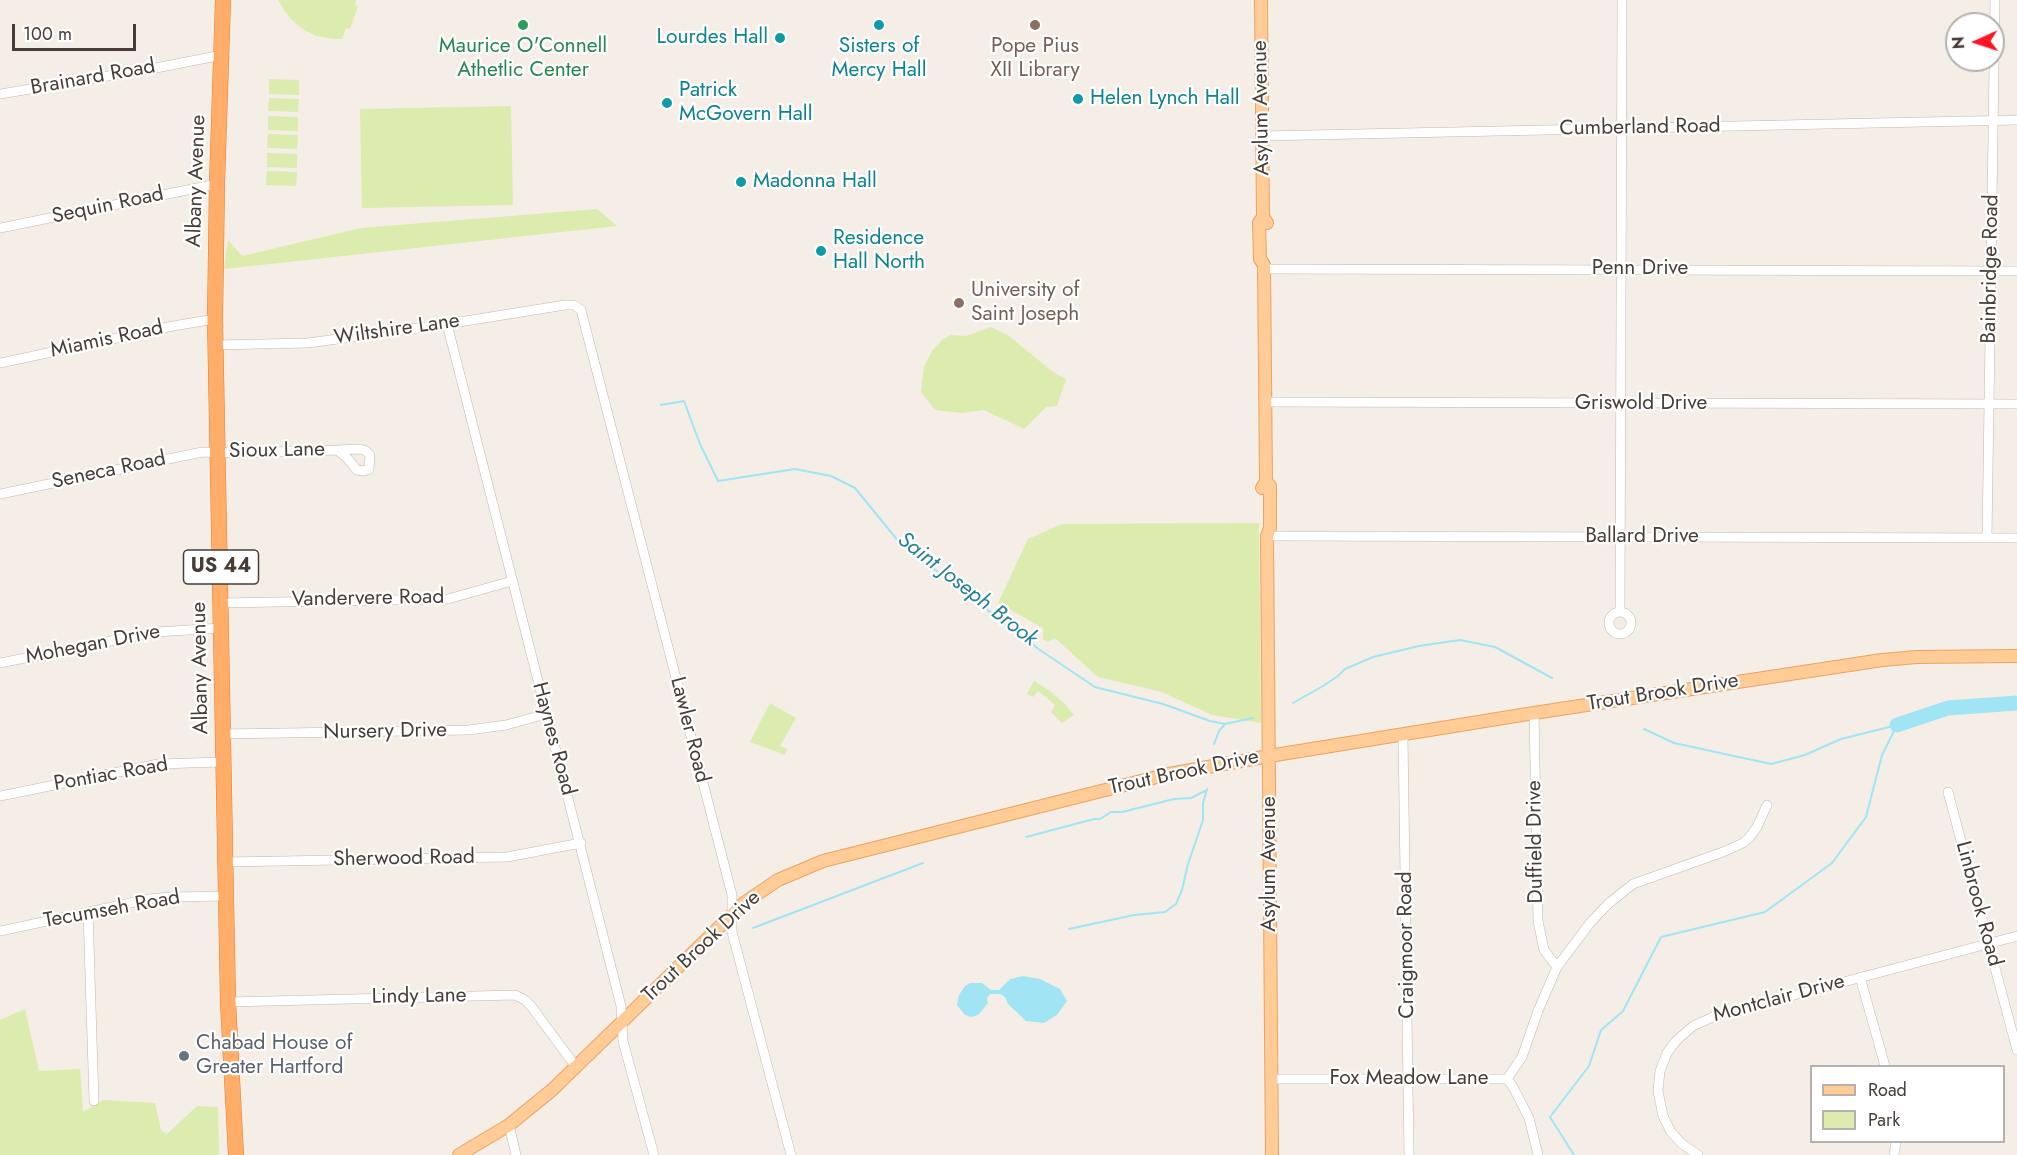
<!DOCTYPE html>
<style>
body{margin:0}
#map{position:relative;width:2017px;height:1155px;overflow:hidden;background:#f5eee7;font-family:Jost,sans-serif}
canvas{display:block}
.legend{position:absolute;left:1810px;top:1065px;width:195px;height:78px;box-sizing:border-box;background:#fff;border:2px solid #b6b1af;margin:0;padding:8px 10px;list-style:none;font-size:18px;color:#483d36}
.legend li{display:flex;align-items:center;gap:12px;height:30px}
.legend b{width:30px;border:2px solid #b6b1af}
.north{position:absolute;left:1945px;top:12px;width:60px;height:60px;box-sizing:border-box;background:#fff;border:2px solid #b6b1af;border-radius:50%;rotate:267deg;font-size:16px;font-weight:700;line-height:24px;text-align:center;color:#483d36}
.north::after{content:'';display:block;margin:auto;width:21px;height:27px;background:#ff1423;clip-path:polygon(50% 0,100% 100%,50% 72%,0 100%)}
.scale{position:absolute;left:12px;top:24px;width:124px;height:27px;box-sizing:border-box;border:3px solid #483d36;border-top:0;padding-left:8px;font-size:18px;line-height:21px;white-space:nowrap;color:#483d36;-webkit-text-stroke:4px #fff;paint-order:stroke}
</style>
<div id="map">
<canvas width="2017" height="1155"></canvas>
<ul class="legend">
<li><b style="height:8px;background:#ffcb96"></b>Road</li>
<li><b style="height:16px;background:#dcebae"></b>Park</li>
</ul>
<div class="north">N</div>
<div class="scale">100 m</div>
</div>
<script>
const c = document.querySelector('canvas').getContext('2d');
c.lineJoin = 'round';
function paint(path, color) {
  c.fillStyle = color;
  c.fill(path, 'evenodd');
}
function poly(rows) {
  const path = new Path2D();
  for (const r of rows) {
    if (r.length === 3) {
      path.moveTo(r[0] + r[2], r[1]);
      path.arc(r[0], r[1], r[2], 0, 2 * Math.PI);
      continue;
    }
    path.moveTo(r[0], r[1]);
    for (let i = 2; i < r.length; i += 2) path.lineTo(r[i], r[i + 1]);
  }
  return path;
}
function stroke(path, color, width, dash) {
  c.strokeStyle = color;
  c.lineWidth = width;
  c.lineCap = dash ? 'butt' : 'round';
  c.setLineDash(dash || []);
  c.stroke(path);
}
function write(font, color, halo, rows, align = 'center') {
  c.font = font + ' Jost,sans-serif';
  c.lineWidth = 4.5;
  c.setLineDash([]);
  c.textBaseline = 'middle';
  c.strokeStyle = halo;
  c.fillStyle = color;
  for (const [text, x, y, turn = 0] of rows) {
    c.save();
    c.translate(x, y);
    c.rotate((+turn || 0) * Math.PI / 180);
    c.textAlign = isNaN(turn) ? turn : align;
    if (halo) c.strokeText(text, 0, 0);
    c.fillText(text, 0, 0);
    c.restore();
  }
}
const green = poly([
 [278,0,356,0,355,5,358,6,350,29,346,28,342,39,333,39,316,36,301,28,289,17],
 [269,79,299,80,299,95,269,94],
 [269,98,299,99,298,112,268,111],
 [511,106,513,205,362,208,360,109],
 [268,116,298,117,298,131,268,130],
 [268,134,298,135,297,149,267,148],
 [267,153,297,154,297,168,267,167],
 [267,171,297,172,296,186,266,185],
 [597,209,617,226,224,269,228,240,242,256,361,228],
 [991,327,1009,336,1053,372,1066,379,1057,406,1046,407,1024,429,984,410,962,413,935,410,921,392,924,367,932,351,943,339,951,335,966,336],
 [1259,523,1261,723,1212,715,1162,692,1098,677,1055,638,1047,642,1043,639,1043,628,998,603,1028,539,1062,524],
 [1034,681,1050,691,1065,704,1074,715,1062,723,1051,712,1055,705,1047,698,1038,691,1033,697,1027,694],
 [770,703,796,718,780,746,787,749,785,755,750,742],
 [25,1009,39,1071,80,1069,83,1112,103,1100,155,1103,161,1130,167,1134,197,1106,218,1107,219,1155,0,1155,0,1020]
]);
const water = poly([
 [1023,976,1040,979,1060,989,1067,1001,1057,1015,1044,1023,1026,1021,1008,1004,1005,997,1000,994,990,994,987,998,988,1003,984,1008,978,1015,971,1017,965,1015,957,1005,959,995,965,986,970,983,982,983,991,990,999,990,1010,979]
]);
const stream = poly([
 [661,405,684,401,700,444,718,481,795,469,831,476,855,488,899,542,1040,650,1095,687,1163,704,1210,721,1225,724,1253,718],
 [1293,703,1323,686,1338,676,1345,669,1373,657,1419,646,1460,640,1495,647,1552,678],
 [1644,729,1674,743,1771,764,1805,755,1841,739,1897,725],
 [1214,744,1219,731,1225,724],
 [1026,837,1094,819,1100,819,1111,812,1122,812,1174,799,1191,798,1205,791],
 [753,928,923,863],
 [1069,929,1134,915,1165,912,1176,904,1182,890,1188,864,1203,820,1203,803,1207,789],
 [1574,1155,1550,1117,1589,1066,1601,1030,1623,1011,1661,937,1765,912,1832,863,1866,817,1882,755,1897,725]
]);
const river = poly([
 [1897,725,1948,708,2017,703]
]);
const minor = poly([
 [0,94,156,68,222,55],
 [1263,136,2017,120],
 [0,228,217,184],
 [1264,269,2017,271],
 [447,324,621,1006,623,1041,654,1155],
 [215,345,308,343,447,324,565,305,574,305,581,310,732,895,732,932,791,1155],
 [0,363,173,326,215,319],
 [1265,402,2017,404],
 [0,494,202,452,244,453,337,450,360,449,366,451,370,455,369,469,364,471,357,470,347,458,337,450],
 [1267,536,2017,538],
 [1987,538,1995,0],
 [221,603,448,599,512,581],
 [1620,612,1622,0],
 [1620,623,11],
 [0,663,156,632,221,628],
 [1534,713,1538,921,1544,950,1557,967],
 [223,734,469,730,506,725,546,714],
 [1403,735,1409,1155],
 [1948,792,2017,1050],
 [0,796,158,764,223,762],
 [225,862,507,857,581,843],
 [88,912,94,1101],
 [0,931,149,899,171,897,226,896],
 [1860,977,1885,1066],
 [228,1002,515,995,525,1000,531,1006,576,1067],
 [1271,1079,1507,1079],
 [1507,1079,1522,1057,1538,1011,1557,967,1590,923,1608,904,1633,884,1723,852,1743,843,1749,838,1757,827,1767,805],
 [1507,1079,1513,1087,1529,1118,1538,1155],
 [509,1125,516,1155],
 [1698,1155,1681,1143,1671,1132,1663,1116,1658,1091,1660,1071,1667,1053,1676,1041,1693,1026,1715,1016,2017,936],
 [1894,1155,1896,1142]
]);
const major = poly([
 [1261,0,1263,217,1267,223],
 [1266,481,1270,486,1270,528,1267,536,1272,1155],
 [1262,488,1266,481,1264,265,1260,259,1259,223,1263,217],
 [459,1155,509,1125,552,1090,744,903,778,880,823,861,1169,774,1269,756,1534,713,1882,660,1917,657,2017,656]
]);
const highway = poly([
 [223,0,217,184,215,319,228,1002,236,1155]
]);
const markers = [
 [523,25,6,"#2e9e5b"],
 [879,25,6,"#0f9aa8"],
 [1035,25,6,"#8d6e63"],
 [780,38,6,"#0f9aa8"],
 [1078,99,6,"#0f9aa8"],
 [667,103,6,"#0f9aa8"],
 [741,182,6,"#0f9aa8"],
 [821,251,6,"#0f9aa8"],
 [959,303,6,"#8d6e63"],
 [184,1056,6,"#6b7280"]
];
const shields = [
 [221,567,75]
];
const shieldNames = [
 ["US 44",221,567]
];
const cultureNames = [
 ["Lourdes Hall",768,38,"right"],
 ["Sisters of",879,47,"center"],
 ["Mercy Hall",879,71,"center"],
 ["Patrick",679,91],
 ["McGovern Hall",679,115],
 ["Helen Lynch Hall",1090,99],
 ["Madonna Hall",753,182],
 ["Residence",833,239],
 ["Hall North",833,263]
];
const leisureNames = [
 ["Maurice O'Connell",523,47],
 ["Athetlic Center",523,71]
];
const educationNames = [
 ["Pope Pius",1035,47],
 ["XII Library",1035,71],
 ["University of",971,291,"left"],
 ["Saint Joseph",971,315,"left"]
];
const streetNames = [
 ["Brainard Road",93,78,-10],
 ["Asylum Avenue",1262,108,-91],
 ["Cumberland Road",1640,128,-1],
 ["Albany Avenue",197,181,-88],
 ["Sequin Road",108,206,-12],
 ["Penn Drive",1640,269],
 ["Bainbridge Road",1991,269,-89],
 ["Wiltshire Lane",397,330,-8],
 ["Miamis Road",107,340,-12],
 ["Griswold Drive",1641,404],
 ["Sioux Lane",277,451,-1],
 ["Seneca Road",109,471,-12],
 ["Ballard Drive",1642,537],
 ["Vandervere Road",368,599,-1],
 ["Mohegan Drive",93,645,-11],
 ["Albany Avenue",201,668,-91],
 ["Trout Brook Drive",1663,693,-9],
 ["Lawler Road",689,730,76],
 ["Nursery Drive",385,732,-1],
 ["Haynes Road",553,739,75],
 ["Trout Brook Drive",1184,773,-12],
 ["Pontiac Road",111,775,-10],
 ["Duffield Drive",1536,842,-91],
 ["Sherwood Road",404,859,-1],
 ["Asylum Avenue",1270,864,-90],
 ["Linbrook Road",1978,904,75],
 ["Tecumseh Road",112,910,-10],
 ["Craigmoor Road",1407,945,-91],
 ["Trout Brook Drive",702,947,-43],
 ["Lindy Lane",419,997,-1],
 ["Montclair Drive",1779,999,-15],
 ["Fox Meadow Lane",1409,1079]
];
const worshipNames = [
 ["Chabad House of",196,1044],
 ["Greater Hartford",196,1068]
];
const waterNames = [
 ["Saint Joseph Brook",967,590,38]
];
paint(green, '#dcebae');
paint(water, '#a1e4f4');
stroke(stream, '#a1e4f4', 2);
stroke(river, '#a1e4f4', 15);
stroke(minor, '#c4b6ac', 10);
stroke(major, '#eaa360', 14);
stroke(highway, '#e67c30', 16);
stroke(minor, '#fff', 9);
stroke(major, '#ffcb96', 12);
stroke(highway, '#ffad68', 15);
for (const [x, y, r, color] of markers) {
  const dot = new Path2D();
  dot.arc(x, y, r, 0, 2 * Math.PI);
  c.fillStyle = color;
  c.fill(dot);
  stroke(dot, '#fff', 2);
}
for (const [x, y, w] of shields) {
  const box = new Path2D();
  box.roundRect(x - w / 2, y - 17, w, 34, 4.5);
  c.fillStyle = '#fff';
  c.fill(box);
  stroke(box, '#483d36', 1.5);
}
write('bold 20px', '#483d36', null, shieldNames);
write('21px', '#0d838f', '#fff', cultureNames, 'left');
write('21px', '#27864d', '#fff', leisureNames);
write('21px', '#785e54', '#fff', educationNames);
write('21px', '#483d36', '#fff', streetNames);
write('21px', '#5b616d', '#fff', worshipNames, 'left');
write('italic 22px', '#238098', '#fff', waterNames);
</script>
